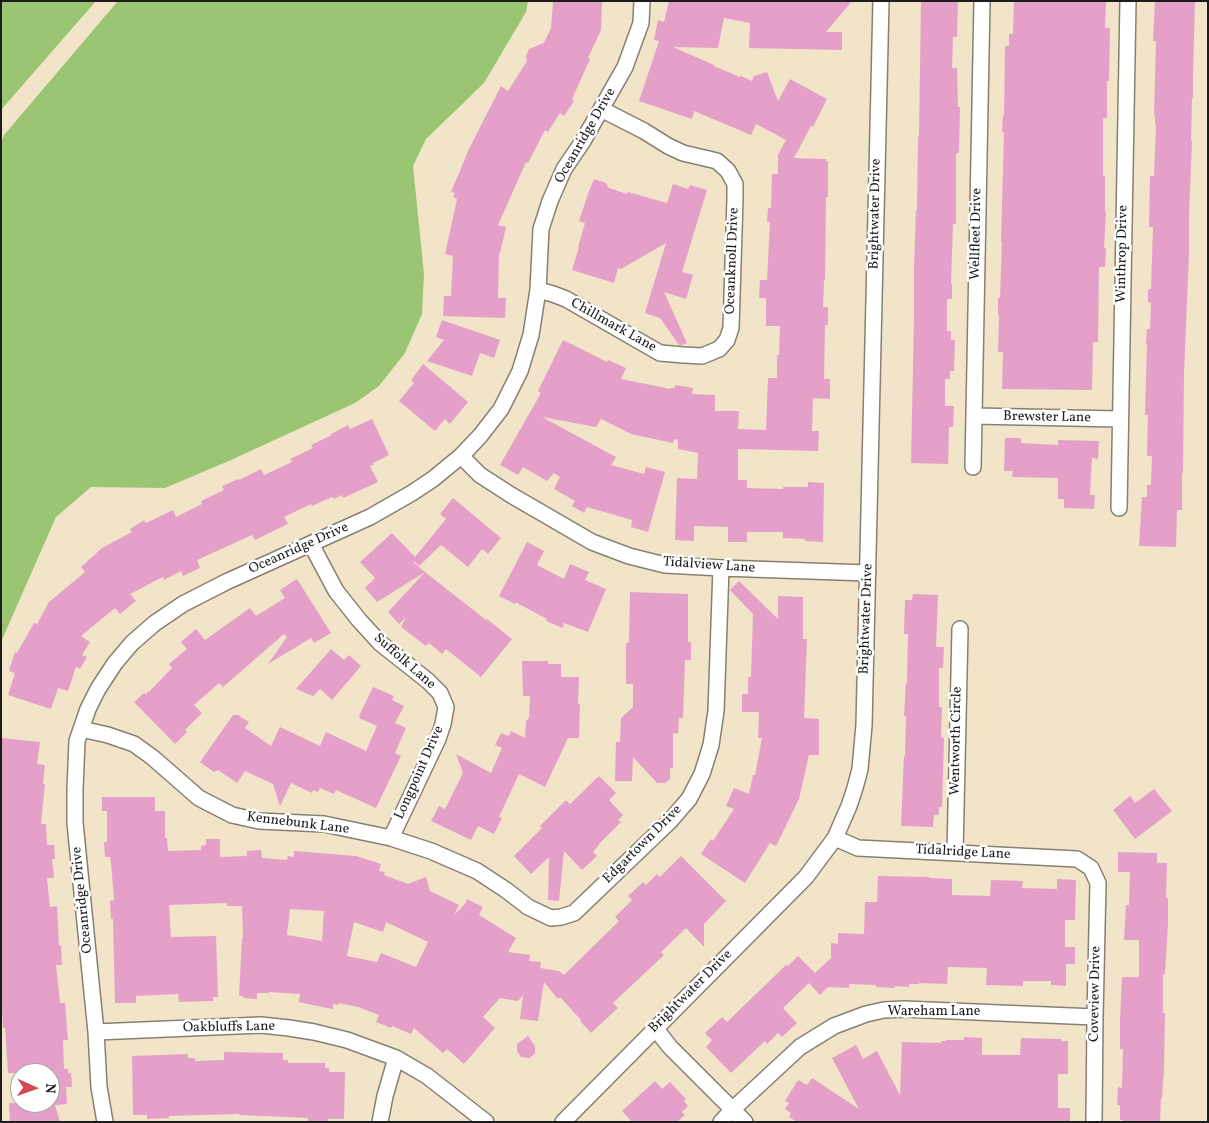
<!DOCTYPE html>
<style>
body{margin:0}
#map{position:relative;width:1209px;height:1123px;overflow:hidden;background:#f2e4c9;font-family:Vollkorn,serif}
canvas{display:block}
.frame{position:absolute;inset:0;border:2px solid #1c1c1c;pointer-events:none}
.north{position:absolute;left:10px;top:1063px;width:50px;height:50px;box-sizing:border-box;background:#fff;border:1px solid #a4a4a4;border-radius:50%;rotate:92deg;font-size:14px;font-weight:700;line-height:20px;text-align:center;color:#1c1c1c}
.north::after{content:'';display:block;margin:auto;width:18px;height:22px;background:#d1495b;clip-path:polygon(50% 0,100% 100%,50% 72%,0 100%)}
</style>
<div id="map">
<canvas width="1209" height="1123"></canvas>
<div class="frame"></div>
<div class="north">N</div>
</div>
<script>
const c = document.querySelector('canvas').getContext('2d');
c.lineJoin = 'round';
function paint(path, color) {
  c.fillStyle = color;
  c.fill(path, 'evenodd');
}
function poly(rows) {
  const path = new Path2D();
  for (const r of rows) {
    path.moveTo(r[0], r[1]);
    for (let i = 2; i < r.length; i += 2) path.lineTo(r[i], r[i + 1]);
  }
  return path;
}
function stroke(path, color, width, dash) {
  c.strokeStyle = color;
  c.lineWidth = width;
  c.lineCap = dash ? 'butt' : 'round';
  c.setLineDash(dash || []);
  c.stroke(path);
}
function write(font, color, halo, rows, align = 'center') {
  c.font = font + ' Vollkorn,serif';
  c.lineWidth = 5;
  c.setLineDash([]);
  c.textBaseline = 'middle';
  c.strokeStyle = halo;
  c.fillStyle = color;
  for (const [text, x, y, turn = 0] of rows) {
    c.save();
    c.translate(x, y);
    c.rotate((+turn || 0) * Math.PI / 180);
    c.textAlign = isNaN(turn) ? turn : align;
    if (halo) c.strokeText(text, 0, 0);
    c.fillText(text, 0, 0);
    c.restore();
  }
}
const green = poly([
 [1,1,96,1,1,110],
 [118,1,528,1,526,12,484,83,426,139,413,166,424,274,422,314,405,353,379,386,355,403,231,460,165,488,91,487,56,517,1,642,1,143,4,135]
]);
const building = poly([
 [553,1,602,1,601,30,588,58,590,59,572,99,574,101,564,116,560,113,548,132,545,130,528,163,526,162,498,225,506,227,500,253,499,253,498,298,506,298,505,318,443,316,444,296,451,296,453,256,445,254,457,199,453,197,455,193,451,192,469,149,501,86,508,91,527,61,526,56,529,49,544,43,551,28],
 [669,1,852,1,826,32,842,32,842,50,749,48,750,23,724,18,718,48,673,47,714,65,714,66,740,77,741,76,752,81,754,76,767,72,778,101,790,79,827,99,813,127,811,126,794,158,826,159,826,161,828,161,828,197,826,197,825,280,824,280,823,307,828,307,828,325,825,325,824,379,830,379,830,399,813,398,812,431,819,431,818,451,738,449,738,480,747,480,747,488,783,489,783,487,808,487,808,482,824,483,823,542,805,541,805,539,783,538,783,532,747,532,747,542,728,542,728,527,694,526,694,541,675,540,677,478,697,479,698,453,678,449,678,440,674,439,673,443,631,434,601,419,596,427,542,417,616,457,611,465,644,474,646,467,665,472,648,532,631,527,632,520,587,507,584,513,572,506,575,501,554,489,560,477,554,473,547,481,523,467,518,475,500,465,541,393,538,391,563,340,607,362,608,360,626,368,621,379,671,389,671,388,675,388,675,385,693,388,692,394,715,395,715,411,739,411,738,429,766,430,768,378,777,378,777,355,779,355,780,326,766,326,766,298,759,298,760,280,767,280,770,222,767,222,768,208,771,208,772,174,778,174,778,155,786,140,756,124,751,135,694,111,692,119,639,101,659,41,654,40,658,20,664,22],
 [921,1,958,1,957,37,953,37,952,68,957,68,958,107,960,107,959,153,956,153,956,224,953,224,951,284,952,284,952,299,947,299,947,331,951,331,951,340,955,340,954,371,950,371,950,379,945,379,945,406,954,406,953,427,949,427,948,464,911,463,914,317,914,266,916,210,917,210,918,136,919,137],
 [1014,1,1106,1,1105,28,1110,28,1109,81,1107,81,1107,118,1103,118,1103,176,1105,176,1105,212,1106,212,1104,248,1106,248,1105,267,1099,267,1098,342,1093,342,1092,390,1002,389,1003,352,998,352,999,315,998,315,998,298,1000,298,1002,242,1001,242,1004,132,1002,132,1003,115,1004,115,1005,46,1009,46,1009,34,1013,34],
 [1155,1,1195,1,1193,74,1193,98,1192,98,1191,141,1192,141,1189,215,1189,253,1184,374,1183,473,1182,473,1182,510,1177,510,1176,547,1139,546,1142,497,1147,497,1147,485,1151,485,1152,456,1147,456,1148,415,1145,415,1147,344,1146,344,1147,329,1150,329,1151,303,1148,302,1148,289,1151,289,1153,227,1149,227,1150,176,1154,176,1156,125,1155,125,1155,115,1154,115,1156,41,1153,41],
 [594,179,606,183,609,188,627,194,628,192,667,203,673,184,688,189,690,185,707,190,682,272,693,275,686,299,664,292,687,343,682,345,679,345,660,318,645,313,666,243,621,269,618,268,614,283,572,270,579,247,578,247,585,223,579,221,588,194],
 [442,320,500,340,494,358,480,353,472,376,427,361,444,340,436,337],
 [423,364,468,402,450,424,445,419,435,431,399,401,414,383,411,380],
 [372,419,389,455,373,463,374,465,370,466,378,482,343,498,342,495,334,499,332,497,312,506,311,504,284,517,288,524,255,540,252,535,197,560,200,568,183,576,181,571,164,580,163,577,130,594,136,601,120,614,115,608,81,636,90,642,82,655,87,657,80,669,76,667,68,691,58,688,51,709,8,695,15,673,9,671,15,652,17,653,34,623,37,624,49,602,85,572,81,567,102,548,132,532,130,529,144,520,146,523,173,510,176,517,202,504,201,501,224,490,222,486,238,479,239,480,261,469,264,475,292,462,290,459,313,448,311,445,332,435,331,434,348,425,350,429],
 [1005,438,1021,438,1021,443,1058,445,1058,440,1099,441,1098,459,1092,458,1090,495,1095,495,1094,509,1064,508,1064,499,1058,499,1058,478,1012,477,1013,471,1004,471],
 [453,498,501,538,488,554,482,549,468,567,441,545,419,566,414,561,413,562,425,572,377,602,365,588,375,578,360,562,392,533,415,557,446,519,440,514],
 [527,542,544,551,537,565,564,579,570,564,589,572,585,580,606,589,588,632,564,623,563,628,546,621,547,619,515,602,515,604,499,596],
 [425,572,486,620,487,619,512,639,481,677,446,649,442,654,429,643,426,646,401,627,406,617,399,624,388,612],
 [297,579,331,633,314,643,311,638,268,664,287,637,284,634,223,687,219,683,194,705,202,713,185,730,187,732,175,744,134,702,144,693,146,694,148,691,149,692,172,668,169,664,187,649,181,642,196,629,205,640,250,608,256,616,285,598,280,590],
 [739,581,778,619,778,596,803,597,803,639,807,639,804,718,819,719,819,755,809,755,799,799,776,846,770,843,745,883,701,854,711,839,713,841,734,809,726,806,734,788,749,794,753,775,755,775,762,738,758,738,759,712,742,712,742,694,748,694,748,677,751,677,753,614,730,590],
 [630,592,688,594,688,642,691,642,691,660,685,660,683,718,679,718,678,734,673,733,673,768,670,768,670,779,665,783,657,783,633,757,632,781,615,781,616,742,620,742,621,718,633,707,633,684,626,684,626,643,628,643,629,641],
 [913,594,938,595,936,647,944,647,943,668,939,668,939,707,942,707,941,737,944,738,942,807,939,807,939,815,934,815,933,827,901,826,904,756,905,756,906,716,904,716,906,683,907,683,908,634,904,634,905,600,912,600],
 [331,649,344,660,349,655,361,666,332,700,320,689,313,696,296,689],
 [522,661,548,661,548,664,561,664,561,677,579,677,578,704,580,704,579,738,568,738,545,787,519,774,499,817,502,818,494,834,478,826,471,840,431,821,439,806,445,809,463,773,456,754,491,773,502,748,495,745,501,733,509,736,511,731,525,738,526,721,529,718,530,696,523,696],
 [373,687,394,696,392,700,404,706,395,723,406,728,395,753,401,756,376,808,336,790,334,794,320,788,318,792,313,790,312,793,291,783,280,806,273,784,245,771,237,783,218,770,214,772,200,762,233,715,238,715,249,722,245,728,271,746,280,727,320,746,326,732,366,751,377,726,359,718,360,716,359,716],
 [1,738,40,742,37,764,45,765,43,784,45,784,41,824,46,824,47,845,54,845,55,859,52,859,54,878,47,878,50,907,57,906,59,946,61,945,62,965,56,965,60,1003,65,1003,68,1040,63,1040,64,1069,68,1069,68,1073,71,1073,72,1087,66,1087,67,1104,55,1105,60,1122,10,1122,9,1103,50,1103,50,1073,8,1073,5,1027,3,1028,2,1010,1,1010],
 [599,776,616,793,609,800,623,815,618,820,621,822,598,845,599,845,593,852,597,856,582,870,564,851,559,901,548,900,549,857,531,874,514,856,542,828,540,826,566,800,570,804],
 [1154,789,1172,811,1135,839,1113,810,1130,796,1135,803],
 [102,797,155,797,155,811,165,811,165,838,167,838,168,851,201,850,201,846,206,845,206,839,220,839,220,857,247,856,247,851,261,850,262,858,287,860,288,856,294,857,294,851,356,856,381,864,379,871,385,872,384,875,408,884,426,877,430,891,459,905,454,915,465,904,467,899,483,907,479,915,516,938,508,952,530,955,529,961,541,962,540,968,559,971,564,975,619,921,615,917,632,900,628,896,643,882,646,885,657,874,660,877,681,856,726,901,704,924,704,947,686,928,661,952,664,955,613,1003,618,1008,591,1033,580,1021,581,1020,560,997,558,999,544,982,538,1021,520,1019,523,995,518,1001,500,998,483,1017,495,1028,464,1064,447,1049,443,1053,414,1028,411,1034,392,1026,391,1028,376,1022,379,1015,358,1007,339,1003,338,1005,333,1004,333,1009,317,1006,299,1002,300,994,269,992,269,993,257,993,257,999,243,998,243,996,239,996,242,938,243,938,242,906,227,906,227,903,169,905,171,937,216,936,218,997,213,997,213,1001,179,1002,178,994,136,996,136,1003,115,1003,113,919,111,919,110,901,114,900,111,863,110,857,105,857,104,842,107,842,107,811,102,811],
 [290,909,324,911,322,941,287,935],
 [354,922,383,932,386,922,428,942,416,967,381,953,377,962,347,956],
 [1118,852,1157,853,1157,863,1167,863,1166,898,1168,898,1168,924,1165,974,1163,974,1163,1013,1165,1013,1164,1069,1162,1098,1161,1098,1160,1122,1123,1122,1123,1120,1120,1120,1120,1105,1117,1105,1118,1087,1122,1088,1123,1049,1120,1049,1120,1019,1122,977,1139,977,1139,940,1124,940,1126,905,1129,905,1130,872,1118,872],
 [878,876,929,877,929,878,952,879,952,895,990,896,991,880,1023,881,1022,888,1057,889,1057,879,1076,880,1075,920,1065,920,1065,947,1075,947,1075,964,1066,964,1066,986,1051,985,1051,981,1023,981,1023,986,986,985,987,968,948,967,947,984,919,983,919,984,909,984,909,987,895,986,895,988,876,987,876,985,849,984,849,988,828,987,820,995,809,983,783,1008,797,1023,782,1037,778,1033,767,1044,765,1041,731,1073,706,1047,712,1040,705,1033,722,1017,727,1022,786,965,788,966,798,956,815,973,831,958,831,943,838,944,838,933,864,934,865,902,877,902],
 [528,1036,535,1046,535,1054,529,1058,521,1057,517,1051,517,1044],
 [964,1037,982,1038,982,1055,1020,1055,1021,1038,1061,1039,1061,1041,1068,1041,1068,1074,1058,1074,1058,1108,1070,1108,1070,1122,797,1122,789,1117,791,1113,785,1109,789,1103,785,1101,798,1080,807,1085,812,1078,859,1109,832,1058,856,1045,863,1059,877,1051,900,1095,902,1042,941,1043,941,1041,946,1041,946,1040,964,1040],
 [224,1052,283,1053,283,1060,288,1060,288,1063,325,1063,325,1068,329,1068,329,1072,345,1072,344,1119,328,1119,328,1122,308,1122,308,1118,239,1115,239,1114,169,1116,169,1118,147,1119,147,1115,133,1115,132,1056,188,1054,188,1058,195,1058,195,1061,224,1060],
 [655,1081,662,1089,670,1082,686,1099,684,1101,688,1106,682,1112,685,1115,677,1122,632,1122,622,1111]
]);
const minor = poly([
 [538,290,553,294,566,299,660,353,684,355,702,356,719,349,727,340,731,328,735,199,735,184,728,171,717,161,683,153,668,146,644,131,601,109],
 [974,416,1120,419],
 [461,456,480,475,511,495,592,542,629,556,665,565,721,568,868,573],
 [973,467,982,1],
 [1119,508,1128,1],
 [311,544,336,591,359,620,380,643,428,681,440,693,446,707,443,724,438,739,391,838],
 [81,729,108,735,134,744,152,757,199,798,232,815,259,821,324,824,391,838,431,851,477,871,506,890,528,907,551,918,561,917,574,913,670,821,689,799,702,774,711,745,716,711,721,568],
 [835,838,858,848,1077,859,1091,868,1098,883,1095,1017,1094,1122],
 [955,853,960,629],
 [655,1028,670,1047,745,1122],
 [96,1032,261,1025,289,1028,314,1032,347,1040,396,1058,427,1076,486,1122],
 [105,1122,99,1087,96,1032,75,823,75,789,77,741,88,709,98,689,115,663,132,643,155,623,183,604,226,582,370,517,412,493,433,479,461,456,480,436,501,409,520,371,531,335,538,290,541,229,550,201,564,169,583,141,625,67,641,23,642,1],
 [380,1122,385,1096,396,1058],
 [563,1122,806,877,835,838,849,806,855,788,860,769,864,725,881,1],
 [721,1122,733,1109,800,1047,834,1026,866,1014,884,1010,904,1009,1095,1017]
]);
const streetNames = [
 ["Oceanridge Drive",586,136,-60],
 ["Brightwater Drive",876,214,-89],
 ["Wellfleet Drive",977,234,-89],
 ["Winthrop Drive",1123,254,-89],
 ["Oceanknoll Drive",733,261,-88],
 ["Chillmark Lane",613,326,29],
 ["Brewster Lane",1047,418,1],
 ["Oceanridge Drive",299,549,-24],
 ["Tidalview Lane",709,566,4],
 ["Brightwater Drive",867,619,-88],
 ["Suffolk Lane",404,662,41],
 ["Wentworth Circle",957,741,-89],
 ["Longpoint Drive",420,773,-66],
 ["Kennebunk Lane",298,824,7],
 ["Edgartown Drive",643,845,-45],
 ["Tidalridge Lane",963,853,3],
 ["Oceanridge Drive",83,900,-96],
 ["Brightwater Drive",691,992,-45],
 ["Coveview Drive",1096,994,-89],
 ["Wareham Lane",934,1012],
 ["Oakbluffs Lane",229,1028,-1]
];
paint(green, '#9ac673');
paint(building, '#e4a0c8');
stroke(minor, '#878072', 18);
stroke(minor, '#fff', 15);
write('14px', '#1c1c1c', '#fff', streetNames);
</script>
